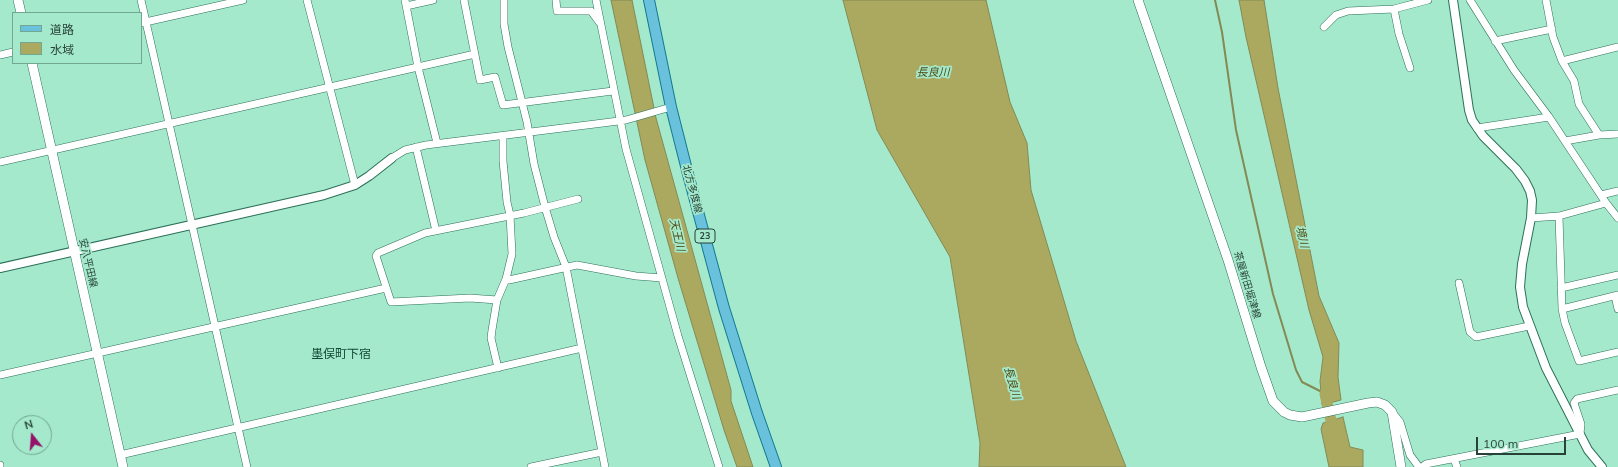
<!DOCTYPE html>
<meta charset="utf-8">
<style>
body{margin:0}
#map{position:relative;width:1618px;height:467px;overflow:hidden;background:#a4e9cc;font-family:Mulish,"Noto Sans JP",sans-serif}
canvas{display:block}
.legend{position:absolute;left:12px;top:12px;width:130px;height:52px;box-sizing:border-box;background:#a4e9cc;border:1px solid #72a791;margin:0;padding:5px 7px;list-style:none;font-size:12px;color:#274338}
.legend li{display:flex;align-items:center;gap:8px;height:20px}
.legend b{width:20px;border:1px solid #72a791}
.north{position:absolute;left:12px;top:415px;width:40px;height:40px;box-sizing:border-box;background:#a4e9cc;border:1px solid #72a791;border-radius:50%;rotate:343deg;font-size:11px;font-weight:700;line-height:16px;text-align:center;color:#274338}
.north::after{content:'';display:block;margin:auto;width:14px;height:18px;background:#961269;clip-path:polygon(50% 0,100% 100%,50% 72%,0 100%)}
.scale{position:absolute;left:1476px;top:437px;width:90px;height:18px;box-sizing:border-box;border:2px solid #274338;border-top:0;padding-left:5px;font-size:12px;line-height:14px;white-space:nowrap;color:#274338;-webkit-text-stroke:3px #a4e9cc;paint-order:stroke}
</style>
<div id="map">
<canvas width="1618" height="467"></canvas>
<ul class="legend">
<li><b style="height:5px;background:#6ac1db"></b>道路</li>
<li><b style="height:11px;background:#aba960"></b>水域</li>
</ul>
<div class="north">N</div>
<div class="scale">100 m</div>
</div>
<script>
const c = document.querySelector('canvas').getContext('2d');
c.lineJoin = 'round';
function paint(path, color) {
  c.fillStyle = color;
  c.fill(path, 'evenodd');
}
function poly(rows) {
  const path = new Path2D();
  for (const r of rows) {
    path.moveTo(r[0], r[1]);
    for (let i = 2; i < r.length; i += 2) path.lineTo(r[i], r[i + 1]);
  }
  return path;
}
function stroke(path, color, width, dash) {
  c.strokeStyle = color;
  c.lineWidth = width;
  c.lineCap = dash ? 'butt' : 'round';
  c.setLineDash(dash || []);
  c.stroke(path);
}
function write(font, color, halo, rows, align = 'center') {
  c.font = font + ' Mulish,"Noto Sans JP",sans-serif';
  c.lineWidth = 3.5;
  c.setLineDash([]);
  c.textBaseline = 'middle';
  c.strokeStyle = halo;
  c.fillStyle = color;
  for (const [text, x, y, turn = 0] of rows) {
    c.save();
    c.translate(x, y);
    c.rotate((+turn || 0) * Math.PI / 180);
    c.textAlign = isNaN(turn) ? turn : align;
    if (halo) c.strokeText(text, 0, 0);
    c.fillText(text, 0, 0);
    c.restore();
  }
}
const water = poly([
 [611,0,632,0,656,118,731,390,731,401,753,467,737,467,724,430,678,278,645,160,611,0],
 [843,0,986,0,1010,102,1027,143,1031,190,1076,341,1126,467,979,467,980,443,950,257,877,130,843,0],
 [1239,0,1264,0,1278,88,1319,296,1339,343,1338,377,1341,400,1322,405,1320,381,1323,357,1309,310,1246,37,1239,0],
 [1343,417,1350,447,1363,450,1363,467,1329,467,1321,429,1323,423,1343,417]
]);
const stream = poly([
 [1215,0,1222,32,1236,130,1273,294,1296,370,1302,382,1322,392]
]);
const river = poly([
 [1327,390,1325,394,1334,434]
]);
const minor = poly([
 [141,0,247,467],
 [307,0,355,185],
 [405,0,418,67,437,143],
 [464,0,480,80,495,77,503,105,613,91],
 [504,0,504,24,508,47,527,122,534,164,545,207,554,237,566,267,605,467],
 [556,0,557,11,591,11,599,22],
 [596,0,626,149,678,336,719,467],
 [1470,0,1514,70,1549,117,1606,203,1618,218],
 [1546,0,1553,37,1562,61,1574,81,1579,104,1599,135,1618,134],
 [406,6,433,0],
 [1394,9,1399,34,1410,68],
 [141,23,243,0],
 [1324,27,1336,15,1348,11,1394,9,1428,0],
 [1495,41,1552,29],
 [0,55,13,52],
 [1562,61,1618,47],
 [1477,128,1549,117],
 [1565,141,1599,135],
 [416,147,436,231],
 [392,158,405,150,426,145,603,123,626,120,671,107],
 [0,162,475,54],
 [1601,195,1618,191],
 [1559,216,1562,309,1565,323,1579,361,1618,352],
 [1531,218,1559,216,1606,203],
 [506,279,509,280,577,265,636,276,662,278],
 [1459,283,1470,332,1476,337,1529,326],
 [1561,288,1618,275],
 [1615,296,1618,309],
 [497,300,470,298,391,302,376,256,378,253,425,233,524,213,578,199],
 [1562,309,1618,295],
 [498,368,491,338,492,330,497,300,506,279,512,254,510,215,507,202,503,161,503,136],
 [0,375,386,288],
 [1392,412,1400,422,1410,455,1419,467],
 [120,455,582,348],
 [1454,459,1457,467],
 [0,465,0,467],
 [531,467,602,452],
 [1422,467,1426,464,1580,434,1581,424,1574,403,1577,399,1618,390]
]);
const tertiary = poly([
 [1453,0,1469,110,1472,120,1483,136,1516,169,1525,181,1530,191,1532,200,1531,218,1522,264,1520,287,1523,307,1546,368,1588,450,1602,467],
 [0,268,324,195,355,185,369,176,392,158]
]);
const secondary = poly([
 [18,0,21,13],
 [1138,0,1228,260,1261,367,1273,401,1284,412,1290,415,1302,417,1368,403,1377,402,1385,405,1392,412,1401,467],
 [32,63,123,467]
]);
const primary = poly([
 [649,0,671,107,689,178,724,308,757,413,776,467]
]);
const shields = [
 [705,236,20]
];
const shieldNames = [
 ["23",705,236]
];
const streetNames = [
 ["北方多度線",692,189,75],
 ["安八平田線",88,263,77],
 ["茶屋新田堀津線",1247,285,73]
];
const waterNames = [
 ["長良川",933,73],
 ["天王川",677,235,77],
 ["境川",1302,237,77],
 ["長良川",1012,383,74]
];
const quarterNames = [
 ["墨俣町下宿",341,354]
];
paint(water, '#aba960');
stroke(water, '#838a54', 1);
stroke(stream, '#838a54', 2);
stroke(river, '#aba960', 11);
stroke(minor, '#2c7159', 8);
stroke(tertiary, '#2c7159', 10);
stroke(secondary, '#2c7159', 10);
stroke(primary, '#127a92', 12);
stroke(minor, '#fff', 7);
stroke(tertiary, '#fff', 8);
stroke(secondary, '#fff', 9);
stroke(primary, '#6ac1db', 10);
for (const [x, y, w] of shields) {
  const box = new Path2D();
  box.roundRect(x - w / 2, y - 7, w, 14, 3);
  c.fillStyle = '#a4e9cc';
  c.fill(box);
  stroke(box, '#274338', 1);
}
write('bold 9px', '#274338', null, shieldNames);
write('10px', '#274338', '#a4e9cc', streetNames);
write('italic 11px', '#504d15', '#a4e9cc', waterNames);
write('12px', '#124836', '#a4e9cc', quarterNames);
</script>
